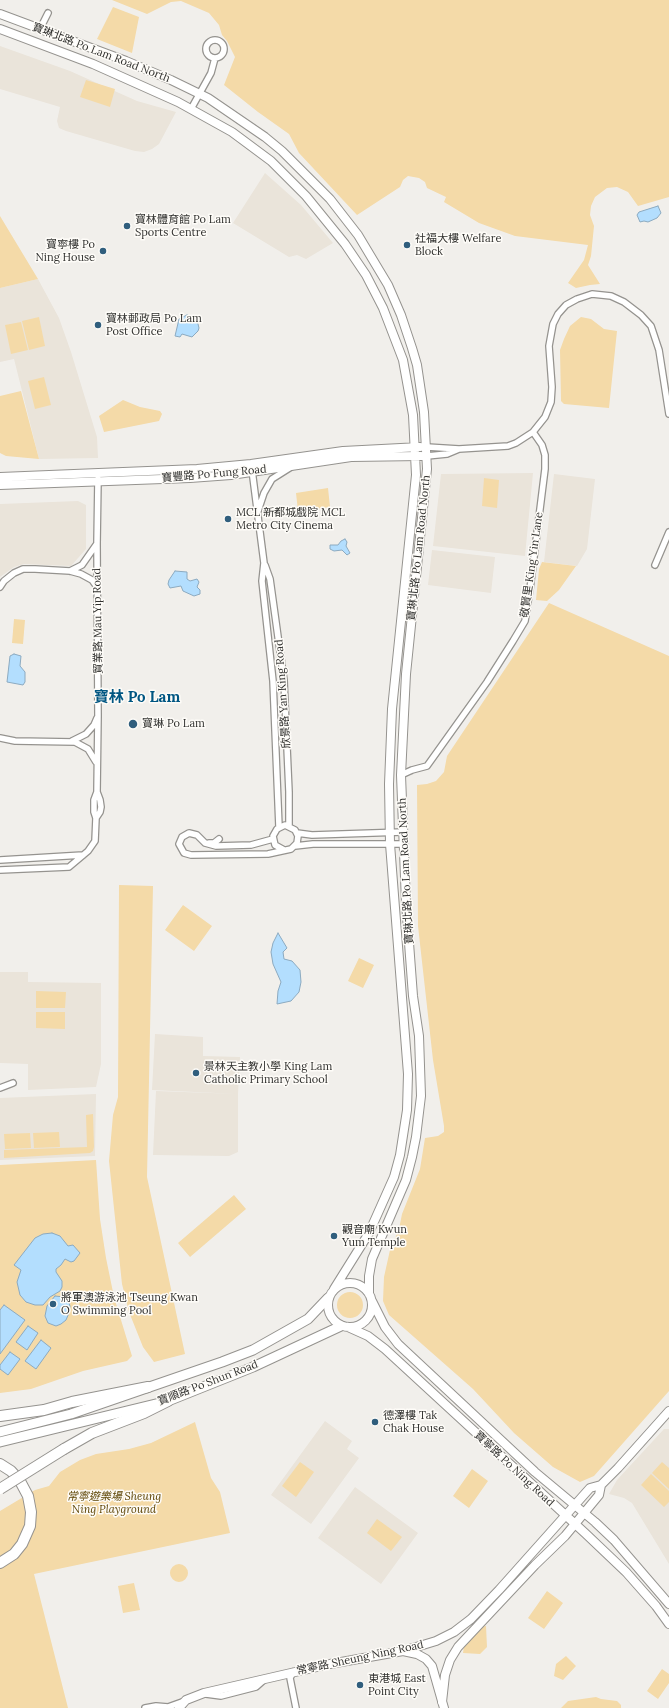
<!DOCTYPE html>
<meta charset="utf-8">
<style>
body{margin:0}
canvas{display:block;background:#f1efeb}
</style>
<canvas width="669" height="1708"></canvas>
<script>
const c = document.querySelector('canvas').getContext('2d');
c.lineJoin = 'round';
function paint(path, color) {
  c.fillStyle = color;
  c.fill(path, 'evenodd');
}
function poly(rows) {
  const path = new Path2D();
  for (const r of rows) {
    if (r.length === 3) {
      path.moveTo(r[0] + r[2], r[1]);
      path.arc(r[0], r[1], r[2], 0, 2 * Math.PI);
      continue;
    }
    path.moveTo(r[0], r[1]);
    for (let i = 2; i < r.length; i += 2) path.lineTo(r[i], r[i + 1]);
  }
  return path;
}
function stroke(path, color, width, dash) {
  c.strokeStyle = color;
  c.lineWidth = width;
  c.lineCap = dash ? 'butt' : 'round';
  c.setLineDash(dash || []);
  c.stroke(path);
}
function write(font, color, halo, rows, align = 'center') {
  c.font = font + ' Lora,"Noto Sans TC",serif';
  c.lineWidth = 3;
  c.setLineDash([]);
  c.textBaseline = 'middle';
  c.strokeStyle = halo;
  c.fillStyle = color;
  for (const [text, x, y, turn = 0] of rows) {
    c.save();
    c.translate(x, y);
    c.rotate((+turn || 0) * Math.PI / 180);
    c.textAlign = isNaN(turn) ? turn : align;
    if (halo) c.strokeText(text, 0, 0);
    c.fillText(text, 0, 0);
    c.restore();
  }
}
const built = poly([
 [0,46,70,71,137,101,176,112,159,144,152,149,144,152,135,151,66,131,59,128,57,121,60,107,0,89],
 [265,173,301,205,333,243,306,259,297,255,289,257,233,223],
 [38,279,59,318,71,352,97,437,98,458,39,459,14,359,0,362,0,288],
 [533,473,525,556,433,546,441,474],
 [554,474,595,479,587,549,577,566,544,562],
 [78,501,86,505,86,549,71,566,24,564,14,567,0,577,0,504],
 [432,550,495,557,491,593,428,585],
 [0,972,28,972,28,982,101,983,101,1064,96,1087,28,1090,28,1064,0,1063],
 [155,1034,203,1037,203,1056,240,1057,238,1094,152,1090],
 [156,1091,238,1094,238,1152,229,1156,153,1155],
 [96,1094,95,1156,0,1160,0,1098],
 [325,1421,352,1441,347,1449,359,1458,311,1524,271,1495],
 [664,1429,669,1429,669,1564,632,1503,624,1498,609,1494,617,1480],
 [355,1487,418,1533,381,1584,318,1538]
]);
const green = poly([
 [112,0,669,0,669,197,638,206,628,192,617,187,607,188,595,197,591,206,590,215,594,226,591,256,588,265,600,284,590,285,576,288,568,283,584,260,588,245,515,236,479,223,444,202,446,197,427,188,425,182,419,178,408,176,403,180,400,187,357,215,299,153,289,134,258,112,224,85,235,57,227,41,222,35,219,25,209,13,181,1,171,2,147,14],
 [113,7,139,17,132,53,97,39],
 [86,80,115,89,110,107,80,97],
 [0,216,38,279,0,288],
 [39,317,45,346,29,350,22,321],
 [581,317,591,319,604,329,617,331,609,408,564,404,561,401,560,350,564,339,570,326],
 [21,322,28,350,11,354,5,325],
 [44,377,51,405,35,409,28,381],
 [21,391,39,459,6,456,0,453,0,396],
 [123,400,140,407,160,411,162,414,159,421,104,432,99,416],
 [484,478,499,480,497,508,482,506],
 [328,488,330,507,298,511,296,493],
 [542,562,576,566,559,590,547,601,536,600,539,569],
 [549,603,669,656,669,1391,594,1476,580,1482,553,1467,514,1433,473,1389,389,1315,383,1301,384,1277,390,1250,399,1229,402,1214,420,1169,425,1138,438,1136,444,1132,444,1126,433,1060,418,926,417,785,427,784,436,781,444,772,447,756],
 [14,619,25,620,23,644,12,643],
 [119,885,153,886,147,1177,185,1354,154,1362,143,1347,129,1312,122,1284,109,1161,113,1115,118,1097],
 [183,905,212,926,194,951,165,930],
 [359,958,374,965,363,988,348,981],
 [36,991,66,992,65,1008,36,1008],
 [36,1012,65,1012,65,1029,36,1028],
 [93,1114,94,1147,93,1151,90,1153,4,1158,4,1150,87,1147,86,1115],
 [59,1132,60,1147,34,1148,33,1133],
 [30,1133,31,1148,5,1149,4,1134],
 [96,1160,100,1219,106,1258,114,1297,132,1356,127,1361,83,1371,31,1389,0,1393,0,1165],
 [234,1195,246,1209,190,1257,178,1243],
 [350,1305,13],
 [195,1422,211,1478,220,1492,230,1533,34,1574,68,1708,0,1708,0,1511,35,1490,49,1486,60,1472,80,1460,96,1454,129,1449,151,1443],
 [300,1462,314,1472,296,1497,282,1486],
 [662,1462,669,1468,669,1489,652,1473],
 [472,1469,488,1481,469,1508,453,1496],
 [651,1474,669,1491,669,1502,664,1507,641,1485],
 [377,1519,402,1537,391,1551,367,1533],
 [179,1573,9],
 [134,1583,140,1610,123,1613,118,1586],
 [547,1591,563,1603,544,1629,528,1618],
 [486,1626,487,1647,480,1654,463,1653,464,1646,479,1627],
 [566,1656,576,1666,563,1680,554,1676,556,1664],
 [662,1669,669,1674,669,1683,658,1699,647,1691],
 [596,1697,601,1699,617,1701,621,1705,621,1708,561,1708,568,1701]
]);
const water = poly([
 [658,206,661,213,657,218,648,222,644,221,640,222,637,215,639,212,658,206],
 [187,315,194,317,197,320,199,328,198,331,192,337,182,334,180,337,175,336,179,319,187,315],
 [345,539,347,542,346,546,350,553,347,555,342,550,334,551,330,549,330,545,338,545,341,541,345,539],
 [175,571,187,572,187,579,190,581,197,579,199,582,197,587,200,590,200,594,194,596,183,591,181,586,170,588,168,584,169,580,175,571],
 [14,654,21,656,20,666,25,672,25,682,23,685,7,682,10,656,14,654],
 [278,933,287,948,283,952,284,959,292,961,300,970,301,982,299,992,291,1001,277,1004,278,991,281,982,273,964,271,952,273,943,278,933],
 [52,1233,60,1236,68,1246,73,1245,80,1253,74,1261,71,1262,65,1259,61,1265,56,1269,56,1272,62,1281,62,1287,60,1291,50,1297,43,1305,35,1305,26,1302,20,1295,17,1282,21,1270,14,1265,35,1238,43,1234,52,1233],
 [55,1296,64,1297,68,1300,70,1306,69,1313,66,1320,61,1324,56,1326,48,1323,45,1316,47,1306,55,1296],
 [4,1305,25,1320,0,1354,0,1310,4,1305],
 [28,1326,38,1333,27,1350,16,1342,28,1326],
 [41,1340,51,1348,36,1369,25,1361,41,1340],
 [10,1352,20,1359,8,1375,0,1369,0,1365,10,1352]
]);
const street = poly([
 [40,29,48,13],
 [215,49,9],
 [191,109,211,73,215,58],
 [427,447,459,449],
 [427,456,447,454,459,449,508,446,516,443,533,432,545,417,551,402,552,387,549,346,553,324,558,314,566,305,577,299,592,294,611,296,624,302,641,315,651,326,659,350,669,414],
 [252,470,264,563,262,581,273,681,279,827],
 [258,511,264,493,272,479,291,467],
 [265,565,270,579,284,680,289,792,289,826],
 [655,565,669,532],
 [70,571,82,565,96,545],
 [0,587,4,581,14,573,23,569,35,569,70,571,81,574,92,580,97,587],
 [0,738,15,741,75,742,88,749,96,762],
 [72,741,86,734,94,725,97,718],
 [401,775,412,770,427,766,487,682,513,641,525,621,530,589,545,469,545,455,542,445,533,432],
 [96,818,100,812,101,807,100,800,97,792],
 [297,833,312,835,403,832],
 [273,839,251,845,216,846,205,843,197,835,189,833,182,837,179,844,184,853,191,855,268,854,291,849,297,843,298,836,295,830,285,825,277,829,273,836,275,845,284,850],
 [209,843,214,843,219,839],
 [295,846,313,844,404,844],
 [0,860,83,855],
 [0,870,69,867,88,851,95,841,96,818,94,812,94,800,97,792,98,716,97,544,98,479],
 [0,1088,13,1083],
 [293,1672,290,1678,296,1708],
 [206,1694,221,1696,256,1687,265,1679],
 [145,1708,156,1706,168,1707,182,1702]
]);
const secondary = poly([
 [0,14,126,61,171,80,208,98,265,137,282,151,330,199,358,235,388,285,401,315,412,348,417,365,424,412,427,469,406,674,401,775,406,903,413,996,419,1036,421,1096,416,1137,412,1157,406,1180,372,1259,369,1276,369,1294],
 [0,29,93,64,178,102,232,132,271,161,306,196,345,244,366,275,383,308,403,360,413,415,416,475,392,709,389,784,390,844,408,1074,407,1110,400,1155,394,1177,369,1233,334,1289],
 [0,477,197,469,251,464,343,451,420,447],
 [0,485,190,478,231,475,351,457,421,456],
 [350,1305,22],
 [372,1301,385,1327,398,1344,535,1472,595,1522,614,1540,669,1604],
 [348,1327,368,1336,385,1349,586,1534,626,1572,656,1606,669,1624],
 [403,1651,417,1654,426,1659,432,1666,444,1708],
 [442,1702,445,1675,450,1660,458,1647,535,1565,565,1536,599,1495,601,1485],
 [179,1708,186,1700,204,1693,330,1664,403,1651,436,1641,454,1632,471,1619,499,1590,590,1488,601,1485,618,1468,669,1411]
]);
const primary = poly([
 [0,1432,71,1414,222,1362,253,1350,308,1319,328,1298],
 [0,1442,168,1401,253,1367,341,1326]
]);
const highway = poly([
 [0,1416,44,1410,72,1402,148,1387],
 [64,1449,92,1433,144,1413,168,1401],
 [0,1464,11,1471,20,1481,28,1496,31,1512,30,1526,22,1544,14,1554,0,1563]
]);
const highwayBridge = poly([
 [0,1489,64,1449]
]);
const markers = [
 [127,226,4,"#305e7d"],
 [407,245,4,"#305e7d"],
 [103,251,4,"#305e7d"],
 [98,325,4,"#305e7d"],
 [228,519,4,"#305e7d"],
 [133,724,5,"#305e7d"],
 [196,1073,4,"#305e7d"],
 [334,1236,4,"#305e7d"],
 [53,1304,4,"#305e7d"],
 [375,1422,4,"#305e7d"],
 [360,1685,4,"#305e7d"]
];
const streetNames = [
 ["寶琳北路 Po Lam Road North",101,53,21],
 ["寶豐路 Po Fung Road",214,474,-5],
 ["寶琳北路 Po Lam Road North",419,548,-84],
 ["敬賢里 King Yin Lane",532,565,-82],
 ["貿業路 Mau Yip Road",98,621,-91],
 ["欣景路 Yan King Road",283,694,-94],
 ["寶琳北路 Po Lam Road North",406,871,-93],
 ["寶順路 Po Shun Road",208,1383,-21],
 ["寶寧路 Po Ning Road",514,1469,43],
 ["常寧路 Sheung Ning Road",360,1658,-12]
];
const poiNames = [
 ["寶林體育館 Po Lam",135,220],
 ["Sports Centre",135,233],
 ["社福大樓 Welfare",415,239],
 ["Block",415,252],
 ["寶寧樓 Po",95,245,"right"],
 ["Ning House",95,258,"right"],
 ["寶林郵政局 Po Lam",106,319],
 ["Post Office",106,332],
 ["MCL 新都城戲院 MCL",236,513],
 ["Metro City Cinema",236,526],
 ["寶琳 Po Lam",142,724],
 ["景林天主教小學 King Lam",204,1067],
 ["Catholic Primary School",204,1080],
 ["觀音廟 Kwun",342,1230],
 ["Yum Temple",342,1243],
 ["將軍澳游泳池 Tseung Kwan",61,1298],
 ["O Swimming Pool",61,1311],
 ["德澤樓 Tak",383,1416],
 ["Chak House",383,1429],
 ["東港城 East",368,1679],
 ["Point City",368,1692]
];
const parkNames = [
 ["常寧遊樂場 Sheung",114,1497],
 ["Ning Playground",114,1510]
];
const districtNames = [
 ["寶林 Po Lam",137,698]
];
paint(built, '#eae4da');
paint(green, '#f4daa8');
paint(water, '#b3defe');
stroke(water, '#8caac0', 1);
stroke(street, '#95938f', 8);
stroke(secondary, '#95938f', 10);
stroke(primary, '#95938f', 11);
stroke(highway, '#95938f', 12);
stroke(street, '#fff', 5.5);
stroke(secondary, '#fff', 8);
stroke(primary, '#fff', 9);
stroke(highway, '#fff', 10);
stroke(highwayBridge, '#95938f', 12, []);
stroke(highwayBridge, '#fff', 10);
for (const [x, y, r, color] of markers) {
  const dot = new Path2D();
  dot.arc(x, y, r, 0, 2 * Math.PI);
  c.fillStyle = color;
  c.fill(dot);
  stroke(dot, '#fefcf8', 1.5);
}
write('11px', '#30302e', '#fefcf8', streetNames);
write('11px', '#30302e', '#fefcf8', poiNames, 'left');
write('italic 11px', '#5e4504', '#fefcf8', parkNames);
write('bold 15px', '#005682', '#fefcf8', districtNames);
</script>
